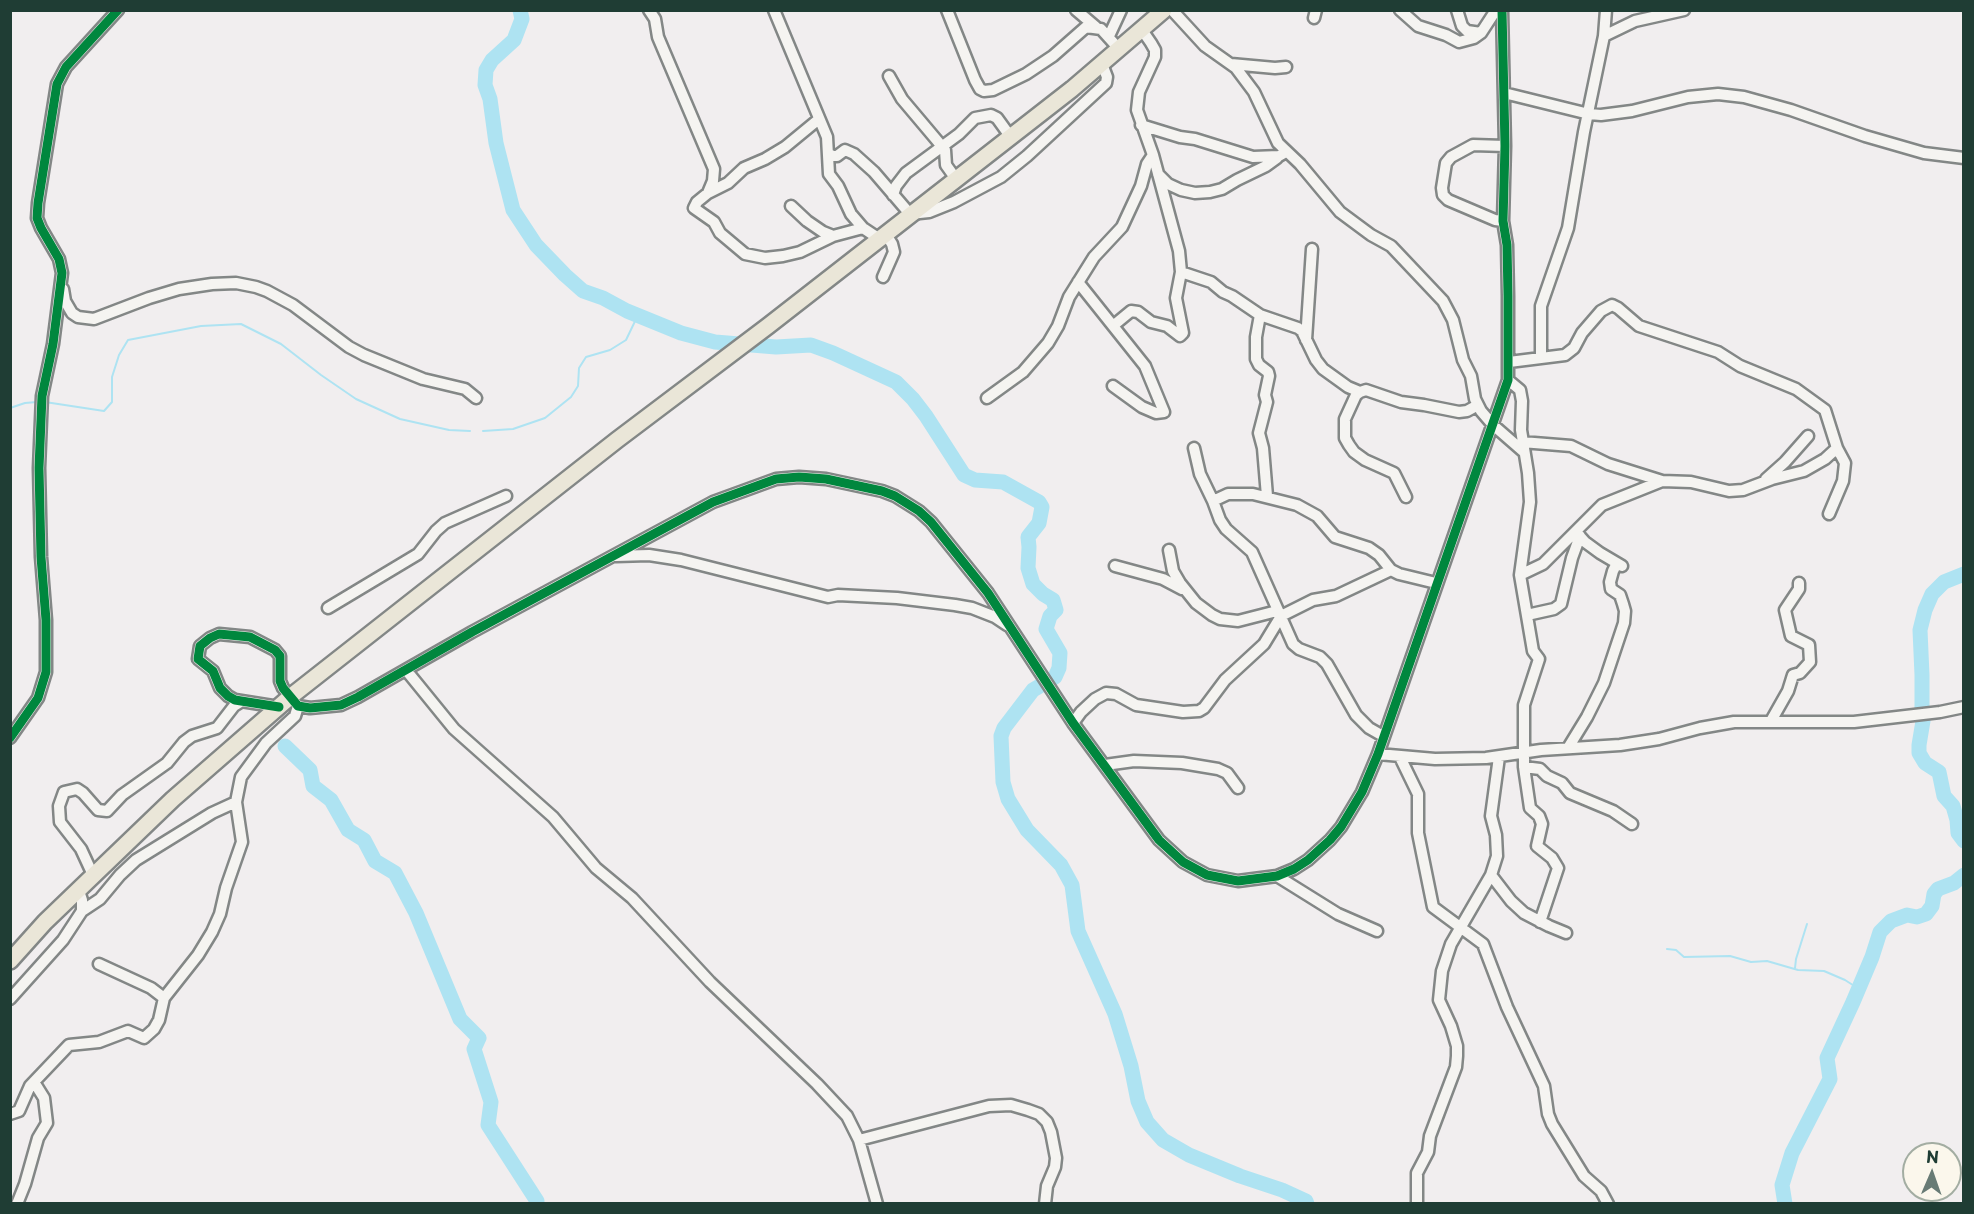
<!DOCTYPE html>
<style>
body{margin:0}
#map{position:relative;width:1974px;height:1214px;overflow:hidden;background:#f1eeef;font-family:"Playpen Sans",sans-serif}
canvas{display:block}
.frame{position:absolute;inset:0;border:12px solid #1f3d34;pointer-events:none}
.north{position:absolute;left:1902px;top:1142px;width:60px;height:60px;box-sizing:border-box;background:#fbf7ec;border:2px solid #a3ada2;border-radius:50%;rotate:2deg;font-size:16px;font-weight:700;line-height:24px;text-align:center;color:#1f3d34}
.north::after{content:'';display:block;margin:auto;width:21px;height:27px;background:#687b75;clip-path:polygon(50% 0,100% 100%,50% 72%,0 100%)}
</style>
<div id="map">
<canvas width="1974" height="1214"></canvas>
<div class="frame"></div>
<div class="north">N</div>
</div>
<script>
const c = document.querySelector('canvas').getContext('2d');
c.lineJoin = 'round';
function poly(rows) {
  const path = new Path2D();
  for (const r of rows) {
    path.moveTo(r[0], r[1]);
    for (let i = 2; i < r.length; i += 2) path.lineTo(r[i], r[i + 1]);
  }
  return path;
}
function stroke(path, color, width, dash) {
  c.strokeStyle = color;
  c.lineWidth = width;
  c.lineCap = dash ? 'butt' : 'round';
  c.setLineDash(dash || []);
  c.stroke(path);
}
const stream = poly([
 [45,402,104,411,112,402,112,377,119,355,128,340,201,326,241,324,281,344,321,375,356,399,400,419,449,430,470,431],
 [10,408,25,403,37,402],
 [483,431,513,429,545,418,571,397,578,386,579,368,586,357,610,350,626,340,638,315],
 [1667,949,1676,950,1684,957,1730,956,1751,962,1767,961,1798,970,1824,971,1845,980,1859,989],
 [1795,968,1796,959,1807,924]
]);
const river = poly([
 [520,10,522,19,514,40,492,60,486,70,485,85,490,99,496,143,513,210,536,245,565,275,583,291,603,298,627,311,681,333,715,342,776,347,811,345,833,353,896,382,913,399,926,416,964,475,975,480,1003,482,1039,502,1042,507,1039,523,1028,537,1029,547,1028,568,1033,584,1043,594,1053,600,1056,610,1050,616,1046,629,1060,653,1059,668,1055,677,1033,690,1004,728,1001,736,1003,782,1008,799,1027,830,1061,865,1072,885,1078,931,1115,1014,1131,1066,1138,1101,1147,1122,1163,1140,1189,1155,1240,1176,1282,1190,1306,1201,1307,1204],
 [1922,709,1922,675,1920,630,1925,610,1932,594,1944,582,1964,574],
 [1923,721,1919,745,1919,753,1925,763,1939,772,1944,796,1953,806,1957,820,1958,833,1964,841],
 [285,746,310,770,313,786,331,800,348,830,364,840,375,861,395,873,416,913,460,1019,479,1038,474,1049,491,1102,488,1125,537,1201,536,1204],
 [1785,1204,1782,1185,1792,1153,1830,1079,1827,1058,1853,1002,1872,957,1880,932,1891,921,1907,915,1917,917,1926,914,1932,906,1934,894,1938,889,1954,883,1964,875]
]);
const minor = poly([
 [649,10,655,19,658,37,714,169,713,181,708,193,697,202,694,208,714,222,720,233,745,254,765,258,783,256,800,252,833,236,863,228],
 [774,10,827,137,829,174,838,186,851,214,863,228,878,238],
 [947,10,975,80,980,89,984,91,993,90,1026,74,1053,56,1086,27,1101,29,1120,50],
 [1076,10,1096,27],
 [1172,10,1205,46,1236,68,1254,92,1278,143,1300,164,1340,212,1371,235,1391,246,1443,301,1453,320,1463,360,1471,376,1475,399,1481,411,1493,425,1524,452],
 [1400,10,1418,26,1446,35,1459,42,1474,38,1481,33,1496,10],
 [1457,10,1462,26,1467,31,1481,33],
 [1314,18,1316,10],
 [1109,36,1121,10],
 [1604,36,1635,21,1684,10],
 [1231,64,1275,68,1286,67],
 [889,76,902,99,945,150,946,165,956,179],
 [1504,93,1589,114,1601,115,1632,111,1688,97,1718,94,1744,97,1791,110,1865,136,1924,153,1964,158],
 [1141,125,1180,137,1195,139,1253,157,1279,156,1286,152],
 [829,154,833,156,837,156,845,150,854,154,874,172,910,214,929,212,954,202,1001,177,1027,156,1106,83,1107,77,1102,64],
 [1158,174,1168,184,1181,190,1195,193,1210,192,1222,189,1237,180,1266,166,1277,158],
 [708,193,728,183,744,168,765,159,785,147,819,119],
 [893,195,896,186,906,173,959,134,975,118,991,115,997,118,1010,136],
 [791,206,807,221,823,232,833,236],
 [1503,221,1495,220,1448,200,1443,195,1442,188,1446,163,1451,157,1473,145,1505,146],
 [1181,272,1211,282,1223,292,1232,296,1260,315,1298,328,1302,331,1316,360,1323,369,1348,387,1360,392],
 [883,277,894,252,892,244,885,233],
 [1078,282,1145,366,1164,412,1156,413,1142,407,1113,386],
 [63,289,65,301,72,313,78,317,94,319,149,298,179,289,212,284,236,283,256,287,267,291,293,305,349,347,364,355,423,379,465,389,476,398],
 [1260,315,1256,337,1256,359,1259,365,1268,372,1269,376,1265,395,1267,402,1259,433,1263,448,1267,496],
 [1114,325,1131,311,1138,312,1151,322,1167,326,1180,336,1183,333,1176,298,1181,272,1179,251,1153,155,1137,110,1139,92,1155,57,1155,50,1151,43,1142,30],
 [1306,340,1312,249],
 [1541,357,1541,306,1568,228,1584,132,1604,36,1606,10],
 [1509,362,1565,355,1574,348,1582,333,1601,311,1612,305,1618,308,1639,326,1718,352,1740,366,1796,389,1825,410,1837,448,1845,463,1843,481,1829,514],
 [1508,380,1520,390,1522,401,1521,430,1528,473,1530,502,1520,575,1533,651,1539,659,1524,705,1524,767,1530,808,1539,816,1542,824,1537,846,1552,858,1558,868,1540,922],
 [987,398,1023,372,1048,343,1058,326,1069,297,1094,257,1122,227,1141,186,1147,164,1153,155],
 [1522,442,1571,446,1608,464,1662,481,1691,482,1729,491,1743,490,1772,479,1804,471,1825,459,1837,448],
 [1194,448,1200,474,1213,501,1220,520,1226,529,1252,552,1293,644,1299,649,1320,657,1327,664,1356,715,1369,728,1383,736],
 [1766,479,1785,462,1808,436],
 [1406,497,1394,473,1365,460,1354,452,1349,445,1345,438,1345,419,1356,395,1360,392,1366,390,1401,402,1424,405,1459,412,1467,411,1478,405],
 [1213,501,1228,494,1253,494,1297,505,1317,516,1335,537,1369,548,1379,555,1391,570],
 [1577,533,1585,542,1600,553,1622,566],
 [1169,550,1173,571,1180,583,1196,603,1212,615,1220,619,1238,621,1277,611],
 [616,556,649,555,681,560,828,597,838,595,897,598,955,605,972,608,995,617,1007,625],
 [1115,566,1163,579,1182,589],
 [1520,575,1543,564,1602,505,1662,481],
 [328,608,418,554,436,531,445,523,506,496],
 [1527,615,1554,609,1561,604,1572,558,1580,536],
 [406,670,454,729,553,817,596,868,632,898,710,982,817,1084,847,1116,859,1140,877,1204],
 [279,707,235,700,228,696,220,688,213,671,198,659,200,646,210,638,219,634,250,637,275,650,280,656,280,681,283,688,298,706,310,708,341,705,358,697,472,632,713,502,776,479,799,477,826,479,882,491,895,496,919,511,931,522,988,593,1073,723,1159,840,1183,862,1207,875,1238,881,1277,876,1294,869,1308,860,1330,840,1341,827,1362,792,1378,754,1508,380,1508,296,1507,245,1503,221,1505,146,1502,10],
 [1771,721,1788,691,1793,675,1800,673,1810,662,1809,645,1791,636,1785,610,1799,589,1799,583],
 [1073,723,1081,712,1095,699,1106,693,1116,694,1136,705,1143,706,1183,712,1199,711,1204,708,1225,680,1264,644,1281,616,1313,600,1336,596,1391,570,1399,574,1436,583],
 [10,738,38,698,46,672,46,620,41,557,39,468,42,396,53,344,62,273,59,259,41,228,37,218,38,203,57,84,66,67,118,10],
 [1568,748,1587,717,1604,683,1624,623,1625,611,1623,604,1620,595,1611,589,1610,582,1613,571,1617,563],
 [1378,754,1435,759,1486,758,1541,750,1620,745,1659,739,1700,728,1734,722,1854,722,1940,712,1964,707],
 [1400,757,1418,794,1418,833,1433,907,1483,944,1507,1007,1544,1086,1548,1114,1552,1124,1584,1176,1601,1191,1608,1204],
 [1105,765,1134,761,1182,763,1218,769,1227,773,1238,788],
 [1524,767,1540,769,1547,776,1562,783,1570,793,1613,811,1632,824],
 [93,875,81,849,60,822,59,806,64,792,77,789,83,793,98,810,107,811,122,795,167,763,184,742,192,736,217,728,234,706,242,701],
 [1491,875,1511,901,1524,913,1549,926,1566,933],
 [1277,876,1338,914,1377,931],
 [82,911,100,899,120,875,136,860,212,813,236,802],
 [99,964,151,988,164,998],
 [10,999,63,940,82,911,82,900,80,894,76,892],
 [10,1114,19,1111,30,1086,69,1045,99,1042,128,1031,144,1038,154,1029,159,1020,164,998,198,955,212,932,220,914,226,888,242,842,236,802,241,777,266,743,295,716,298,706],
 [859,1140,989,1106,1011,1105,1028,1110,1039,1114,1047,1122,1051,1132,1056,1158,1055,1167,1047,1186,1045,1204],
 [17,1204,25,1184,38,1138,47,1123,44,1098,34,1082],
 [1417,1204,1417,1173,1428,1152,1430,1136,1456,1067,1457,1056,1457,1046,1451,1026,1439,1000,1442,971,1451,944,1491,875,1497,856,1496,835,1491,816,1499,757]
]);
const highway = poly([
 [10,961,45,922,173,799,290,697,617,440,768,326,1072,89,1164,10]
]);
const cycleway = poly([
 [279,707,235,700,228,696,220,688,213,671,198,659,200,646,210,638,219,634,250,637,275,650,280,656,280,681,283,688,298,706,310,708,341,705,358,697,472,632,713,502,776,479,799,477,826,479,882,491,895,496,919,511,931,522,988,593,1073,723,1159,840,1183,862,1207,875,1238,881,1277,876,1294,869,1308,860,1330,840,1341,827,1362,792,1378,754,1508,380,1508,296,1507,245,1503,221,1505,146,1502,10],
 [10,738,38,698,46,672,46,620,41,557,39,468,42,396,53,344,62,273,59,259,41,228,37,218,38,203,57,84,66,67,118,10]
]);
stroke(stream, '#aee3f2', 2);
stroke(river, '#aee3f2', 15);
stroke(minor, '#838786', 15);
stroke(highway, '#838786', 20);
stroke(minor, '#f5f4f1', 10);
stroke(highway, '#eae6d8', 15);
stroke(cycleway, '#00873e', 9);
</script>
